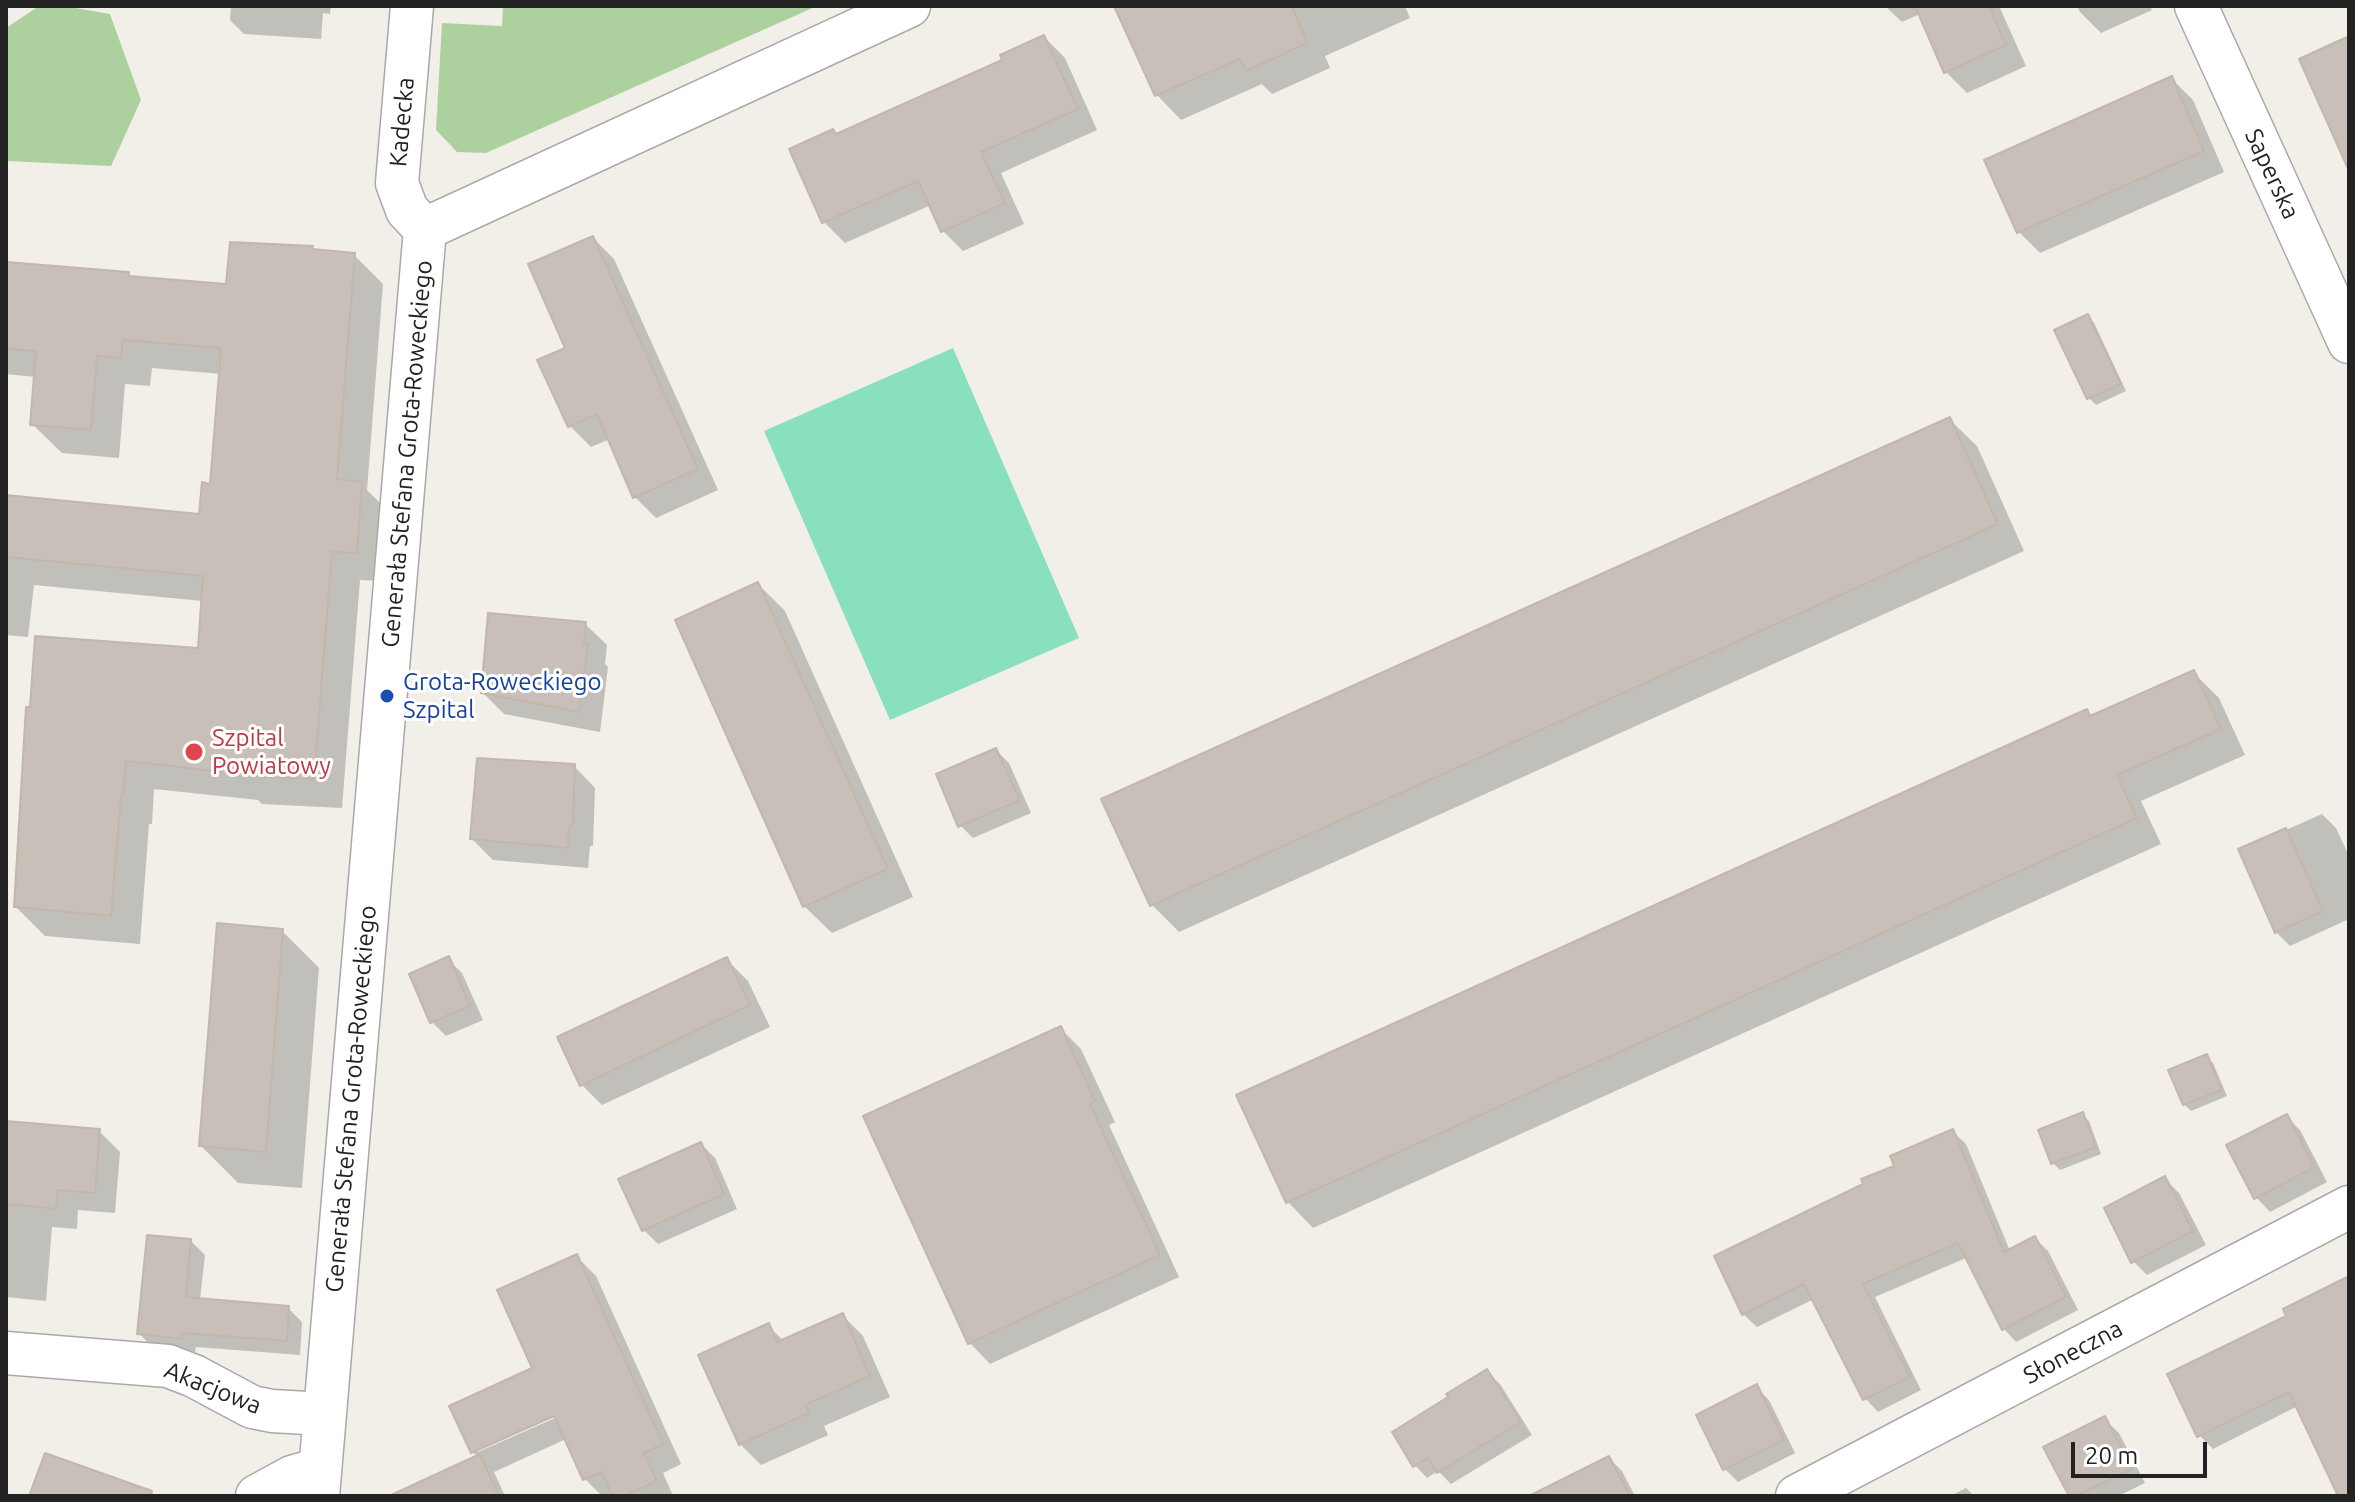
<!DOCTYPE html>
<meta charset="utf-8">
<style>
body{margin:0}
#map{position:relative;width:2355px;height:1502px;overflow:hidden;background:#f2efe9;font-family:Ubuntu,sans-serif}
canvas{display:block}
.frame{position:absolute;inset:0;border:8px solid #222;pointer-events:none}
.scale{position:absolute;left:2071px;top:1442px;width:136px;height:36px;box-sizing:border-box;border:4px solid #222;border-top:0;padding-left:10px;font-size:24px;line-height:28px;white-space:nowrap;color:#222;-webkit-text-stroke:6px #fff;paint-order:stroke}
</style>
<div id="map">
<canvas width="2355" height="1502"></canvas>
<div class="frame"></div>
<div class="scale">20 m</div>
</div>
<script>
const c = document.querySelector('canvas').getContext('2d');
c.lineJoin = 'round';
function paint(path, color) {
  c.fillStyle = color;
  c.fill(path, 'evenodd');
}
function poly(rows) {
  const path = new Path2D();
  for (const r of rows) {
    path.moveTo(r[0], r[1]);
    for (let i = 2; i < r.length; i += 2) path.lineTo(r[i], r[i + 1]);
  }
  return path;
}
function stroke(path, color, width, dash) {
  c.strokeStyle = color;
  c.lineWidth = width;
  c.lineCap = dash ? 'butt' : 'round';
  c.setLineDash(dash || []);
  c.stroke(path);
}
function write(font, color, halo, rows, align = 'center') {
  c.font = font + ' Ubuntu,sans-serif';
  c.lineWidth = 6;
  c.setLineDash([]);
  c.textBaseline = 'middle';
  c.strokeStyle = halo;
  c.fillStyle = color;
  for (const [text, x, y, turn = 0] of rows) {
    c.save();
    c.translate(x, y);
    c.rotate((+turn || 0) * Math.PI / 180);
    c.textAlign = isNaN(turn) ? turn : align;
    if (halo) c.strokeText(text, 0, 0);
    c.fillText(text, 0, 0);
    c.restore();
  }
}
const forest = poly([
 [39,6,64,6,110,14,141,100,111,166,6,161,6,28],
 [503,6,817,6,486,153,457,152,436,130,442,23,502,26]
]);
const pitch = poly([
 [953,348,1079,638,890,720,764,431]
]);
const shadow = poly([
 [231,6,331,6,330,14,323,13,321,39,244,34,230,20],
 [1116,6,1405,6,1410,18,1325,56,1330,68,1272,94,1262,84,1181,120,1157,95],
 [1885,6,1999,6,2026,66,1967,93,1946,72,1920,14,1902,22],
 [2077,6,2150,6,2152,10,2101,33,2080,12],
 [1044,37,1065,58,1097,130,1001,173,1024,224,963,251,942,230,931,205,845,243,824,222,1004,61],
 [2172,79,2193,100,2224,172,2040,253,2019,232],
 [593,238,614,259,718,490,656,518,635,497,610,439,591,447,570,426,568,349],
 [312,248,316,251,354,255,383,284,367,490,390,513,385,581,360,580,342,808,262,804,258,800,154,789,152,824,149,824,140,944,45,936,16,907,199,651,203,601,34,585,28,637,6,635,6,498,201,516,212,486,221,374,152,368,150,386,125,384,119,458,62,453,32,424,36,377,6,374,6,264,128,273,132,278,228,286],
 [2088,316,2094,323,2126,391,2096,405,2089,398],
 [1949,419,1977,446,2024,551,1179,932,1152,905],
 [758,584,785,611,913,897,832,933,804,906],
 [585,624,607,645,605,664,608,667,600,732,504,714,483,693],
 [2193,672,2219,698,2245,755,2141,801,2161,844,1313,1228,1288,1202,2087,711,2093,717],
 [996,750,1009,763,1031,813,973,838,960,825],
 [574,766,595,788,593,846,590,846,588,868,493,860,472,839],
 [2322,814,2336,828,2349,856,2349,919,2290,946,2276,932,2241,850],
 [282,931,319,968,302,1188,238,1183,201,1146],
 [448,959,462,973,483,1020,446,1036,432,1022],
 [727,960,748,981,770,1027,602,1105,581,1084],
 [1060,1028,1081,1049,1115,1122,1109,1125,1179,1277,990,1364,969,1342],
 [2206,1056,2213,1063,2227,1096,2191,1111,2184,1104],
 [2082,1115,2089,1121,2101,1154,2060,1170,2053,1163,2041,1131],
 [2286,1116,2300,1130,2327,1182,2270,1212,2256,1197],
 [6,1122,99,1131,120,1152,115,1213,78,1210,77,1229,52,1227,46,1301,6,1297],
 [1952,1131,1966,1144,2010,1251,2035,1238,2048,1251,2078,1310,2016,1342,2003,1328,1966,1258,1875,1297,1921,1390,1878,1412,1865,1398,1814,1299,1757,1327,1743,1314,1865,1185],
 [701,1144,715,1158,737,1209,658,1244,644,1230,621,1180],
 [2165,1179,2179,1193,2206,1245,2147,1275,2133,1261],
 [191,1241,205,1255,200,1300,288,1308,302,1322,300,1355,196,1347,195,1352,153,1348,139,1333],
 [576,1256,596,1276,681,1464,663,1473,673,1496,602,1496,585,1479,566,1439,494,1472,505,1496,408,1496,478,1457,472,1452,535,1369],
 [562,1410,564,1414,478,1452,478,1448],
 [2349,1278,2349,1380,2213,1449,2199,1435,2289,1317],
 [842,1315,863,1336,890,1397,824,1426,828,1435,761,1465,740,1444,768,1326,784,1341],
 [1487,1372,1500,1384,1532,1435,1451,1484,1438,1471,1427,1478,1415,1465],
 [1756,1387,1769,1400,1795,1453,1738,1482,1725,1469],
 [2104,1419,2119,1433,2145,1483,2118,1496,2071,1496],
 [1609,1458,1622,1471,1635,1496,1542,1496],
 [1966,1488,1974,1496,1950,1496]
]);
const building = poly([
 [1114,6,1292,6,1307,43,1246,71,1240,59,1155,96,1114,6],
 [1915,6,1989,6,2006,45,1944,73,1915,6],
 [1044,35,1078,109,981,152,1005,203,941,232,918,181,822,223,789,149,833,129,836,134,1002,60,1000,55,1044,35],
 [2349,36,2349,171,2299,59,2349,36],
 [2172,76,2204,151,2017,233,1984,160,2172,76],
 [593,236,698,469,633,498,597,414,568,427,537,360,565,348,528,264,593,236],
 [230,242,313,246,312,249,355,253,337,479,362,482,357,553,332,552,314,779,231,776,231,773,126,761,123,796,121,796,111,916,14,907,26,707,30,707,35,636,198,648,203,576,6,557,6,495,199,514,202,482,210,484,221,348,123,340,121,358,97,356,91,430,30,425,36,351,6,349,6,262,129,272,129,276,226,284,230,242],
 [2088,314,2121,384,2087,399,2054,330,2088,314],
 [1950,417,1998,524,1150,906,1101,799,1950,417],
 [758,582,888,869,803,907,675,620,758,582],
 [488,613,586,622,584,644,588,644,579,712,481,693,488,613],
 [2194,670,2221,729,2117,775,2137,818,1286,1203,1236,1095,2087,709,2090,716,2194,670],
 [996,748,1020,800,958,827,936,774,996,748],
 [477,758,575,764,573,826,569,826,568,848,470,839,477,758],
 [2286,828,2323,911,2275,933,2238,849,2286,828],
 [217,923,283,929,266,1152,199,1146,217,923],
 [449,956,470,1006,430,1023,409,974,449,956],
 [727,957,750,1005,580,1086,557,1037,727,957],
 [1061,1026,1095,1101,1090,1104,1160,1255,968,1344,863,1116,1061,1026],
 [2207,1054,2222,1090,2183,1105,2168,1070,2207,1054],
 [2083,1112,2096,1147,2051,1164,2038,1130,2083,1112],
 [2287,1114,2315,1167,2254,1199,2226,1145,2287,1114],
 [6,1121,100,1129,95,1193,58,1190,56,1209,6,1204,6,1121],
 [1953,1129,2004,1252,2035,1236,2066,1297,2002,1330,1958,1243,1863,1284,1910,1377,1863,1400,1804,1284,1742,1315,1714,1256,1863,1184,1861,1179,1894,1166,1890,1156,1953,1129],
 [701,1142,724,1194,642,1231,618,1179,701,1142],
 [2165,1176,2193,1231,2131,1263,2104,1208,2165,1176],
 [147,1235,191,1239,186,1297,289,1306,287,1341,182,1333,182,1339,137,1334,147,1235],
 [577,1254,663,1444,644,1453,657,1481,624,1496,612,1496,602,1472,583,1480,554,1416,471,1453,449,1406,532,1368,497,1290,577,1254],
 [2349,1276,2349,1496,2338,1496,2289,1392,2197,1437,2167,1374,2286,1316,2283,1309,2349,1276],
 [843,1313,870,1376,805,1405,809,1413,739,1445,698,1355,769,1323,777,1342,843,1313],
 [1487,1369,1521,1422,1437,1473,1428,1458,1413,1467,1392,1432,1448,1397,1446,1394,1487,1369],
 [1757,1384,1784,1440,1723,1470,1696,1415,1757,1384],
 [2105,1416,2132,1469,2076,1496,2069,1496,2043,1447,2105,1416],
 [45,1453,152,1491,151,1496,29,1496,45,1453],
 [480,1454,499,1496,389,1496,480,1454],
 [1609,1456,1630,1496,1529,1496,1609,1456]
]);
const minor = poly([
 [412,6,397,183,407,210,425,229],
 [2196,6,2349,342],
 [425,229,909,6],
 [6,1353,168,1366,194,1376,252,1407,272,1411,325,1414],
 [257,1496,292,1477,320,1469],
 [318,1496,425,229],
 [1797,1496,2349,1207]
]);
const markers = [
 [387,696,8,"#1a4fb4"],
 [194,752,10,"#e0444e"]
];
const streetNames = [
 ["Kadecka",402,122,-85],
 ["Saperska",2272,174,65],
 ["Generała Stefana Grota-Roweckiego",407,454,-85],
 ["Generała Stefana Grota-Roweckiego",351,1099,-85],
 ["Słoneczna",2073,1352,-28],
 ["Akacjowa",213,1388,22]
];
const transitNames = [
 ["Grota-Roweckiego",403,682],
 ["Szpital",403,710]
];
const healthNames = [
 ["Szpital",212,738],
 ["Powiatowy",212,766]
];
paint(forest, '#add19e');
paint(pitch, '#88e0be');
paint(shadow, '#0003');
paint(building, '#c7bfb8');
stroke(building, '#c4b6ab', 2);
stroke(minor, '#a9a9a9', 45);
stroke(minor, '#fff', 42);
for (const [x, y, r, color] of markers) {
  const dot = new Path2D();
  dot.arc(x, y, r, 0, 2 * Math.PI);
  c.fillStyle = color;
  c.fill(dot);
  stroke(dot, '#fff', 3);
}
write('24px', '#222', '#fff', streetNames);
write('24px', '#164399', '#fff', transitNames, 'left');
write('24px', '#be3a42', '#fff', healthNames, 'left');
</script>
